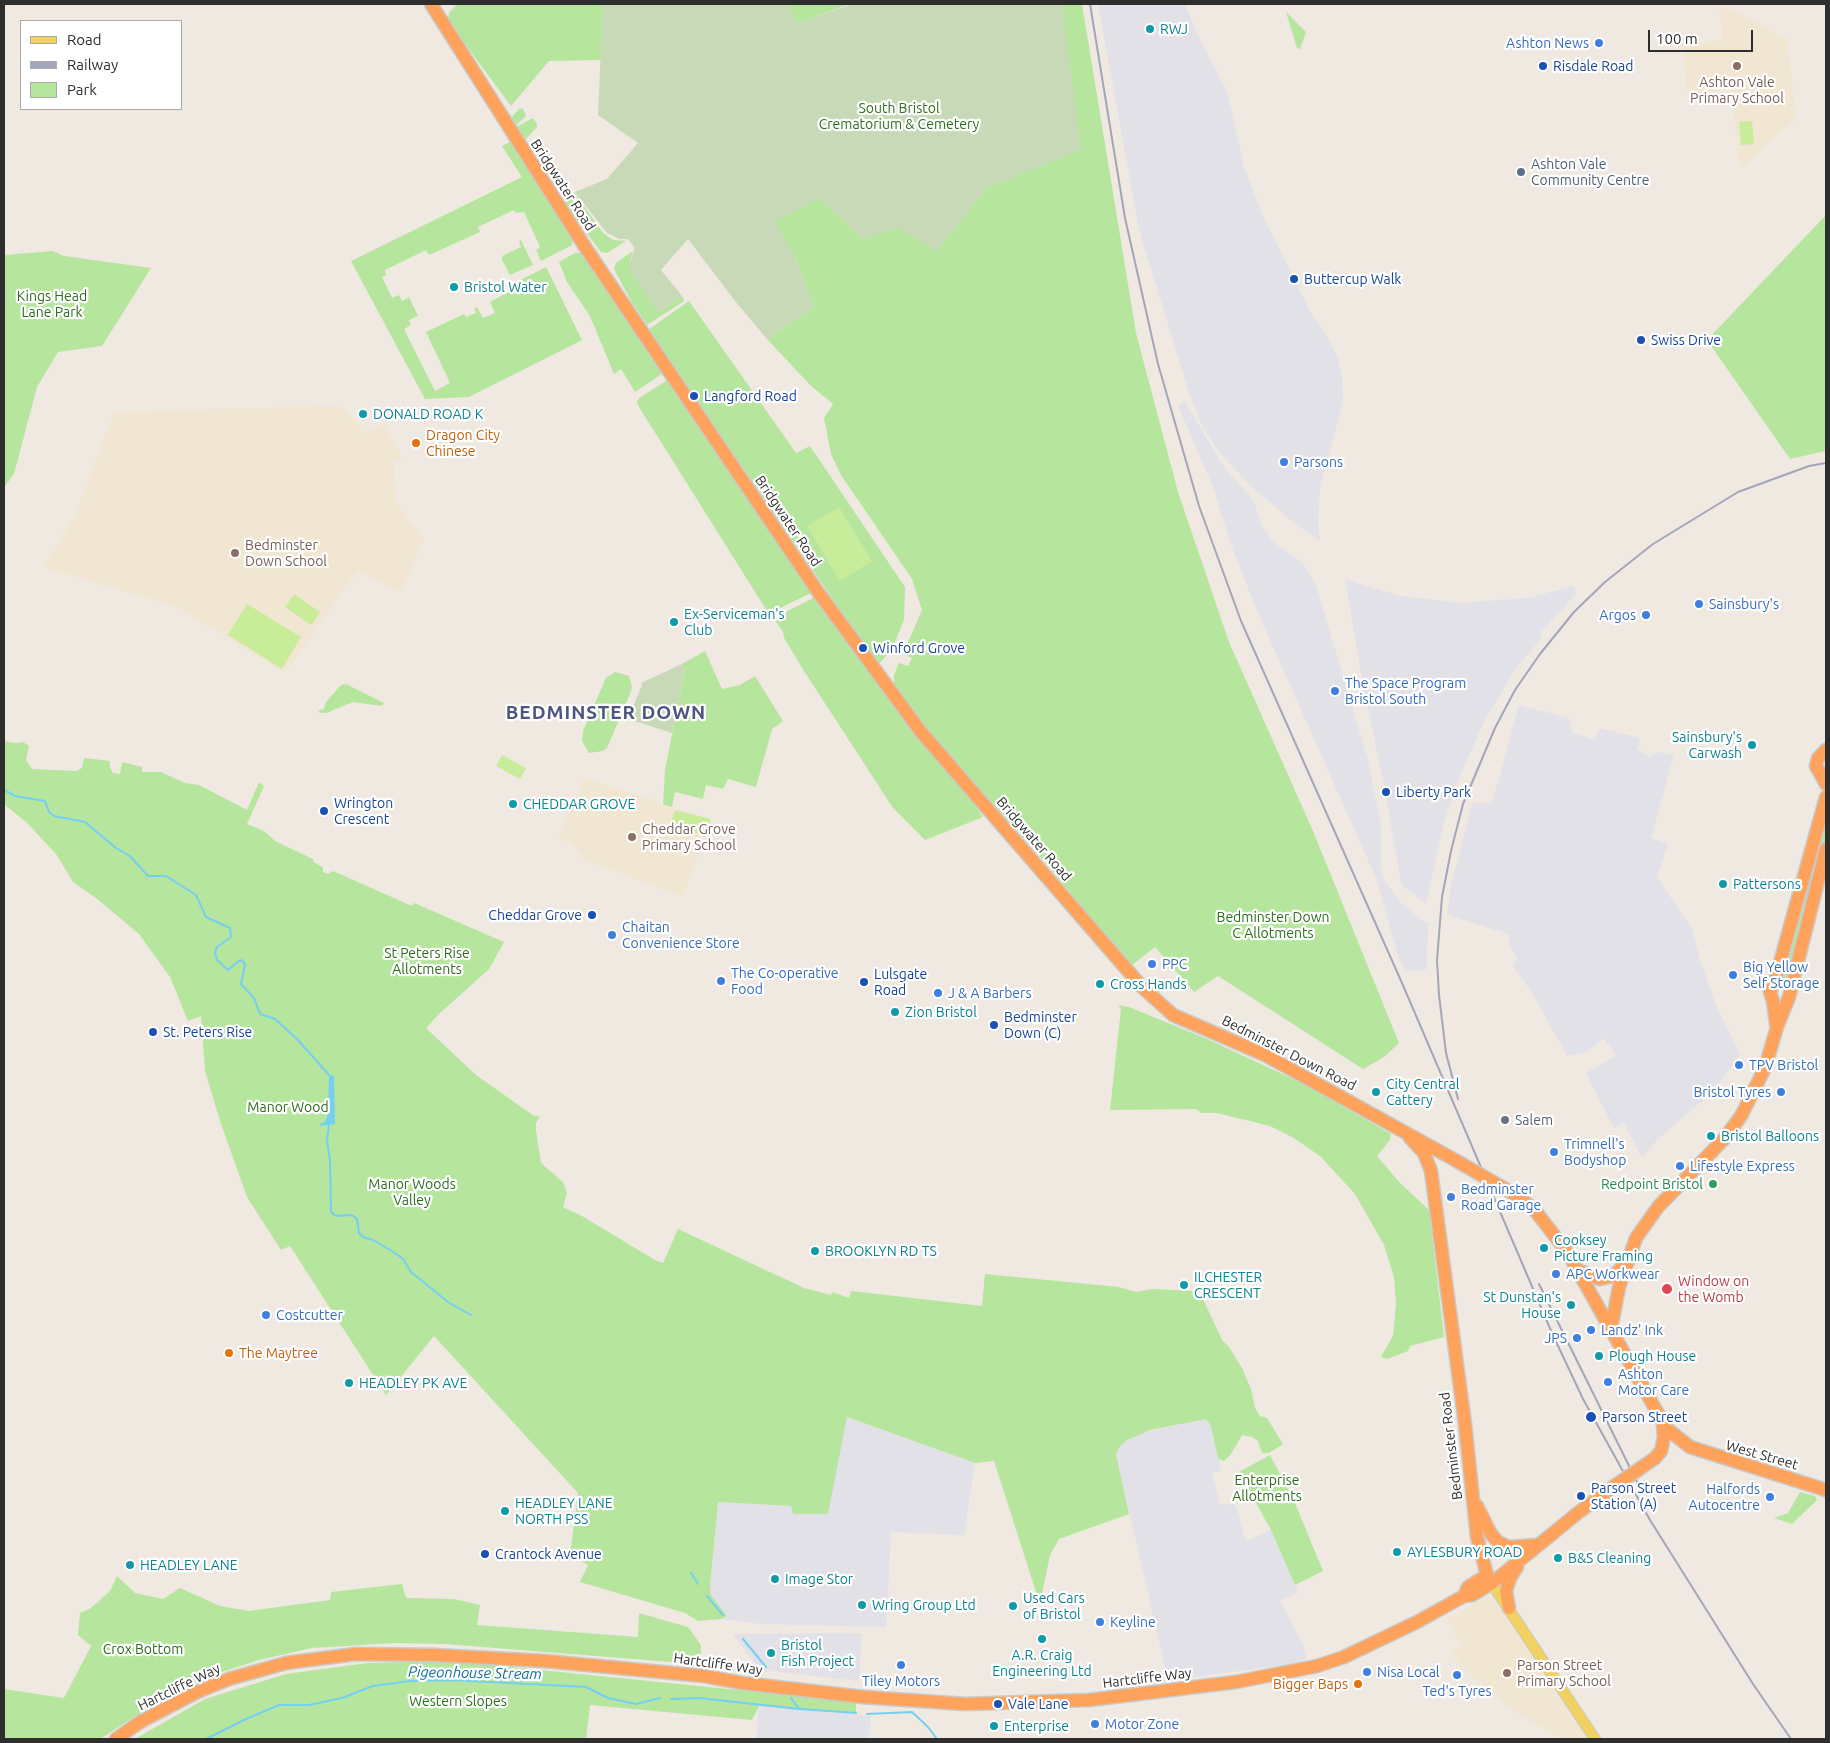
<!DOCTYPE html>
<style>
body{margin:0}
#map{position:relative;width:1830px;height:1743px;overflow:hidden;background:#efe9e1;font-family:Ubuntu,sans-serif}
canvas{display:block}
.frame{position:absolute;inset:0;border:5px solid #2e2e2e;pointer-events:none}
.legend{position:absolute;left:20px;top:20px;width:162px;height:90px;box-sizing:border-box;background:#fff;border:1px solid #ababab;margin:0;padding:6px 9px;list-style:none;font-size:15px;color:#2e2e2e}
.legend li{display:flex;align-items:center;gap:10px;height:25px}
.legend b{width:25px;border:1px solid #ababab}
.scale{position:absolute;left:1648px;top:30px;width:105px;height:22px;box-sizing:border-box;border:2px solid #2e2e2e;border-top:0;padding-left:6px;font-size:15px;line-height:18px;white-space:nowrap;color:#2e2e2e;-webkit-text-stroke:4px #fff;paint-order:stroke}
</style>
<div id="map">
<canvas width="1830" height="1743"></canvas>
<div class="frame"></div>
<ul class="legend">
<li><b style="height:6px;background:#f2d163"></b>Road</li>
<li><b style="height:6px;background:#a3a6b8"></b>Railway</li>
<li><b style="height:14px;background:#b6e59e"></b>Park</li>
</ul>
<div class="scale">100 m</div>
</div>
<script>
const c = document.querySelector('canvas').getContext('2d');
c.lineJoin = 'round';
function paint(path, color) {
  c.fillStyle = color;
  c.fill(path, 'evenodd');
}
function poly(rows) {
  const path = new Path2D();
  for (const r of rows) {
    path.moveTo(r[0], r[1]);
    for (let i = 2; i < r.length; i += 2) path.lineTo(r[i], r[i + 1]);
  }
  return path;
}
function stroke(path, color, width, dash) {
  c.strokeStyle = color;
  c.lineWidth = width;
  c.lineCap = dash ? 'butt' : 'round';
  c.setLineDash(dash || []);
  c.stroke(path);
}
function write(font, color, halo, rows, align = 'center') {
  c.font = font + ' Ubuntu,sans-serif';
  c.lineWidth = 4.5;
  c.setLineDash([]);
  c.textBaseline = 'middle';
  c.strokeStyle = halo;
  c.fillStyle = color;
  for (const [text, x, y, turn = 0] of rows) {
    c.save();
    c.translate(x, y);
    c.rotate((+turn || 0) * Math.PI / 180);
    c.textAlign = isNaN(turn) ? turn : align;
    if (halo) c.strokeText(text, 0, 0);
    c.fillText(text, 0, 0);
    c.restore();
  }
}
const industrial = poly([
 [1098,4,1185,4,1197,33,1227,92,1244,167,1263,216,1310,311,1328,338,1338,358,1342,376,1343,401,1320,489,1318,524,1320,541,1294,523,1252,487,1219,452,1202,426,1189,393,1139,230],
 [1185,401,1221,463,1254,501,1262,527,1274,542,1304,565,1316,585,1367,757,1381,823,1381,867,1384,880,1400,902,1420,919,1428,923,1427,969,1406,972,1398,956,1376,878,1258,613,1231,545,1213,487,1178,406],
 [1345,579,1400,596,1460,603,1527,598,1574,586,1576,594,1540,633,1542,638,1517,667,1485,720,1461,773,1444,823,1426,904,1401,884,1386,795,1363,684],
 [1519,705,1569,718,1572,733,1586,737,1595,740,1600,728,1640,738,1637,749,1649,757,1657,752,1674,755,1651,838,1668,844,1657,877,1692,929,1700,960,1717,1008,1740,1054,1716,1089,1657,1140,1642,1158,1624,1123,1614,1128,1586,1073,1616,1056,1604,1038,1587,1052,1567,1056,1533,994,1515,969,1513,966,1517,958,1509,944,1509,934,1447,915,1451,886,1471,808,1474,803,1492,803],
 [847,1417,975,1463,964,1535,891,1532,886,1627,760,1624,722,1619,727,1617,711,1595,710,1587,718,1502,791,1506],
 [1207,1418,1211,1426,1221,1471,1212,1473,1220,1505,1235,1504,1246,1541,1271,1530,1298,1592,1280,1601,1304,1647,1307,1659,1290,1664,1195,1677,1167,1676,1116,1454,1120,1446,1137,1434],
 [862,1633,859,1681,760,1670,733,1634],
 [759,1706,871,1716,869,1739,756,1739]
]);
const education = poly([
 [1725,6,1787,39,1796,118,1740,169,1731,89,1688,95,1682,44,1723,40,1719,11],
 [340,406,366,433,384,424,403,460,393,461,397,505,424,539,401,592,357,571,285,673,177,607,43,567,75,517,114,412],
 [584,778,672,807,675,810,711,819,683,896,586,861,571,843,558,839],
 [1488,1597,1495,1598,1587,1739,1563,1739,1523,1717,1481,1685,1450,1652,1461,1644,1447,1619]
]);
const green = poly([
 [457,4,603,4,601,60,549,61,511,106,448,21,449,13],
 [786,4,850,4,797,24],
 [1053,4,1082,4,1136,333,1178,492,1229,642,1313,831,1399,1043,1384,1057,1363,1069,1218,976,1194,992,1155,947,1131,966,1038,854,929,733,895,689,894,682,894,675,899,663,908,666,912,658,903,654,922,610,912,579,841,475,831,454,824,418,833,404,811,386,767,339,814,307,794,255,774,222,819,197,863,239,898,227,936,251,986,188,1077,151],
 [1286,12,1306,32,1300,49,1297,48],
 [520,108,523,109,526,116,515,126,516,127,533,118,537,124,537,127,524,141,510,119],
 [510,142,573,237,572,245,541,261,536,250,540,247,524,212,516,213,514,210,478,227,480,232,429,255,426,250,385,270,386,275,382,277,392,298,399,295,402,301,409,297,418,316,409,320,411,325,404,329,435,391,450,383,426,332,464,314,466,317,476,313,474,309,477,307,483,318,495,313,490,302,514,289,512,284,546,267,582,340,469,397,425,399,351,261,522,177,502,146],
 [575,193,603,233,613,240,626,241,607,253,601,252,563,202],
 [1826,215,1826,451,1790,459,1707,340],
 [521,240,533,265,510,275,502,260,502,256,521,247,519,241],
 [53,251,64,256,151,268,102,346,58,352,37,387,14,474,4,487,4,255],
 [633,251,629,265,658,312,682,296,684,301,647,325,631,301,614,269,616,263],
 [575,253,583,253,635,329,641,343,656,361,663,373,635,392,621,369,614,374,590,316,567,282,559,262],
 [689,301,796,453,810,446,905,587,904,620,892,649,878,665,648,330],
 [666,381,670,381,811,593,772,612,767,611,639,407,637,402,639,398],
 [813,598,817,598,872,677,968,795,983,817,925,840,893,808,804,671,784,638,783,632,775,620,774,618],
 [705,651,722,689,740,685,755,676,783,721,772,729,756,787,728,779,723,789,706,785,703,799,675,792,672,807,663,804,665,770,685,668,682,664],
 [615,672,629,676,632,687,630,694,607,748,603,751,589,753,582,741,583,731,606,678],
 [346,684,384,703,382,706,353,702,326,713,320,713,318,711,324,709,326,702,341,685],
 [4,741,15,743,23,742,29,746,26,760,32,769,76,771,82,768,84,758,110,761,110,767,113,773,120,774,122,762,142,767,142,772,161,772,185,783,199,785,247,810,259,782,264,786,247,824,264,831,275,841,313,859,313,862,323,867,323,872,328,874,333,871,412,906,414,903,504,942,489,969,439,1014,426,1028,476,1075,534,1116,540,1116,536,1123,536,1130,541,1163,563,1182,567,1193,563,1207,582,1216,655,1260,663,1263,678,1229,804,1288,831,1295,832,1292,849,1298,851,1291,982,1306,985,1274,1119,1287,1136,1292,1153,1289,1192,1291,1203,1299,1222,1340,1229,1347,1242,1368,1251,1389,1255,1408,1260,1416,1267,1418,1283,1444,1269,1453,1262,1453,1258,1441,1252,1437,1242,1435,1231,1454,1224,1461,1218,1459,1211,1426,1206,1419,1150,1430,1127,1440,1120,1446,1116,1454,1129,1514,1059,1539,1050,1555,1042,1594,1037,1595,994,1461,975,1463,847,1417,828,1514,793,1514,791,1506,718,1502,710,1587,711,1595,727,1616,722,1619,698,1621,685,1613,580,1582,588,1565,570,1555,578,1493,434,1336,386,1395,290,1246,281,1250,247,1197,220,1121,205,1071,201,1016,188,1021,170,977,139,934,96,898,73,882,56,854,27,823,4,804],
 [1822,828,1826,829,1826,840,1787,981,1780,979,1788,961,1785,960],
 [1118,1005,1129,1007,1207,1039,1304,1084,1391,1134,1390,1140,1377,1156,1400,1183,1429,1210,1444,1337,1410,1346,1408,1351,1387,1359,1381,1357,1393,1336,1396,1304,1394,1277,1384,1245,1355,1194,1321,1157,1294,1138,1270,1126,1217,1113,1201,1113,1196,1109,1110,1110,1121,1009],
 [1270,1455,1295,1503,1323,1571,1295,1585,1271,1530,1239,1472],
 [1800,1492,1815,1496,1817,1500,1792,1524,1774,1518,1788,1513],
 [117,1576,135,1593,163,1599,180,1588,220,1606,249,1611,330,1600,331,1592,402,1584,406,1598,454,1599,480,1605,477,1625,638,1637,639,1613,688,1627,701,1645,701,1653,695,1661,684,1663,445,1644,395,1643,312,1648,259,1660,200,1679,173,1692,100,1739,4,1739,4,1689,64,1698,91,1646,78,1635,80,1613,91,1608,110,1591],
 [451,1661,856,1702,856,1713,759,1706,752,1720,590,1705,586,1739,135,1739,205,1699,286,1674,368,1663]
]);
const cemetery = poly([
 [603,4,786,4,797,24,852,4,1062,4,1081,150,986,188,936,251,898,228,863,239,819,198,775,222,794,255,814,307,767,339,735,301,688,239,661,270,682,296,658,312,631,272,629,265,635,248,628,239,620,239,607,233,575,192,607,179,638,143,598,115],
 [682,664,685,668,672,733,628,719,642,685,641,683]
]);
const pitch = poly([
 [1752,121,1754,144,1741,145,1739,122],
 [839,507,872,561,840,581,807,526],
 [294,594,320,612,311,625,285,607],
 [247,604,301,637,282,669,228,635],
 [502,755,526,768,520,779,496,766],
 [675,810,711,819,706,836,670,825]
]);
const water = poly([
 [334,1075,335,1124,319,1126,320,1124,325,1122,328,1114,329,1076]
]);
const stream = poly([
 [4,790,15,796,45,801,49,812,54,816,85,822,116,848,130,856,148,876,166,876,196,895,206,917,230,928,231,937,217,947,215,953,217,960,228,970,240,960,243,961,245,965,241,984,254,998,260,1014,275,1019,297,1039,330,1076],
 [329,1125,327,1141,330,1161,331,1212,336,1216,352,1215,357,1219,359,1233,363,1237,373,1240,395,1253,403,1259,411,1272,448,1302,471,1315],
 [691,1573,698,1584],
 [707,1596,723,1615],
 [743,1639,766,1667],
 [791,1698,799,1709,856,1713],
 [671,1699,699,1698,799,1709],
 [867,1714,912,1712,928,1727,937,1739],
 [206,1739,246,1719,279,1705,309,1705,342,1698,373,1686,410,1681,452,1680,586,1687,608,1698,636,1704,660,1698]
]);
const major = poly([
 [1488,1578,1595,1739]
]);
const highway = poly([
 [431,4,587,250,818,592,921,732,1142,987,1173,1015,1265,1055,1455,1160],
 [1826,750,1818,758,1816,766,1826,784],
 [1776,1024,1773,1001,1770,992,1774,984,1826,797],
 [1410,1138,1424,1153,1431,1171,1465,1424,1477,1537,1487,1575,1468,1587,1464,1596],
 [1514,1194,1533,1208,1568,1253,1666,1428,1690,1447,1826,1490],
 [1580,1271,1600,1279,1613,1276,1626,1264],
 [1611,1329,1619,1287,1636,1238,1658,1207,1724,1139,1741,1116,1765,1068,1777,1027,1789,997,1826,849],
 [1635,1472,1655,1458,1661,1451,1664,1437,1663,1425],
 [1477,1506,1491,1534,1498,1542,1509,1547,1537,1545],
 [1509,1608,1506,1591,1510,1578,1517,1567],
 [116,1739,140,1722,197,1692,229,1679,286,1663,356,1654,434,1655,545,1661,704,1676,742,1683,863,1697,965,1704,1089,1700,1236,1682,1317,1666,1344,1657,1417,1622,1464,1596,1472,1595,1492,1583,1579,1512,1613,1487]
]);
const rail = poly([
 [1090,4,1125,218,1158,364,1199,506,1241,621,1402,983,1552,1333,1583,1399,1650,1520,1753,1684,1791,1739],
 [1458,1099,1446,1053,1439,995,1437,960,1442,897,1451,851,1463,804,1495,728,1515,690,1540,654,1574,612,1605,582,1653,544,1738,492,1809,466,1826,463],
 [1539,1284,1640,1488]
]);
const highwayBridge = poly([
 [1455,1160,1514,1194],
 [1613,1487,1635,1472]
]);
const markers = [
 [1150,29,5,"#0f9aa8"],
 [1599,43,5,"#3f7fe0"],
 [1543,66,5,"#1a4fb4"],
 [1737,66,5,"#8d6e63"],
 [1521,172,5,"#5c6f8a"],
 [1294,279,5,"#1a4fb4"],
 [454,287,5,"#0f9aa8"],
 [1641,340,5,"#1a4fb4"],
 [694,396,5,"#1a4fb4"],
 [363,414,5,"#0f9aa8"],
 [416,443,5,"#e8710a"],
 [1284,462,5,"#3f7fe0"],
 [235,553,5,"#8d6e63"],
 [1699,604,5,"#3f7fe0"],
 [1646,615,5,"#3f7fe0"],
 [674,622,5,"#0f9aa8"],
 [863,648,5,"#1a4fb4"],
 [1335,691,5,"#3f7fe0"],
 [1752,745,5,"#0f9aa8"],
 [1386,792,5,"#1a4fb4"],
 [513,804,5,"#0f9aa8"],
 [324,811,5,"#1a4fb4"],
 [632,837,5,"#8d6e63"],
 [1723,884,5,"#0f9aa8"],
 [592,915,5,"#1a4fb4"],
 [612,935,5,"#3f7fe0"],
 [1152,964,5,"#3f7fe0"],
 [1733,975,5,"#3f7fe0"],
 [721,981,5,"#3f7fe0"],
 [864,982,5,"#1a4fb4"],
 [1100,984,5,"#0f9aa8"],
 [938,993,5,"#3f7fe0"],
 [895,1012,5,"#0f9aa8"],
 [994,1025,5,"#1a4fb4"],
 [153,1032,5,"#1a4fb4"],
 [1739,1065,5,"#3f7fe0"],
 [1376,1092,5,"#0f9aa8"],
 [1781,1092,5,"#3f7fe0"],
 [1505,1120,5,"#6b7280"],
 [1711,1136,5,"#0f9aa8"],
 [1554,1152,5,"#3f7fe0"],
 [1680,1166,5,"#3f7fe0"],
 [1713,1184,5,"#2e9e5b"],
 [1451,1197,5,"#3f7fe0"],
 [1544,1248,5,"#0f9aa8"],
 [815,1251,5,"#0f9aa8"],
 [1556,1274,5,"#3f7fe0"],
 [1184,1285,5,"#0f9aa8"],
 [1667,1289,6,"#e0444e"],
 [1571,1305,5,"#0f9aa8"],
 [266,1315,5,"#3f7fe0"],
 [1591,1330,5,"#3f7fe0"],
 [1577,1338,5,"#3f7fe0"],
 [229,1353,5,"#e8710a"],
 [1599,1356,5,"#0f9aa8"],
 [1608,1382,5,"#3f7fe0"],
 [349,1383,5,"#0f9aa8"],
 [1591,1417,6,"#1a4fb4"],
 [1581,1496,5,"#1a4fb4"],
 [1770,1497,5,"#3f7fe0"],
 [505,1511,5,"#0f9aa8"],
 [1397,1552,5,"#0f9aa8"],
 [485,1554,5,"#1a4fb4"],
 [1558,1558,5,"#0f9aa8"],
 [130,1565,5,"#0f9aa8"],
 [775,1579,5,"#0f9aa8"],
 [862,1605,5,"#0f9aa8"],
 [1013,1606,5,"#0f9aa8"],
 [1100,1622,5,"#3f7fe0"],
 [1042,1639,5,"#0f9aa8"],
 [771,1653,5,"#0f9aa8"],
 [901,1665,5,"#3f7fe0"],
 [1367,1672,5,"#3f7fe0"],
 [1507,1673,5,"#8d6e63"],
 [1457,1675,5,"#3f7fe0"],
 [1358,1684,5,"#e8710a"],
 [998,1704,5,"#1a4fb4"],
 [1095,1724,5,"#3f7fe0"],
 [994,1726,5,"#0f9aa8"]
];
const cultureNames = [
 ["RWJ",1160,29],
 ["Bristol Water",464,287],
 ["DONALD ROAD K",373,414],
 ["Ex-Serviceman's",684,614],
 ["Club",684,630],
 ["Sainsbury's",1742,737,"right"],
 ["Carwash",1742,753,"right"],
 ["CHEDDAR GROVE",523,804],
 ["Pattersons",1733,884],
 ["Cross Hands",1110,984],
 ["Zion Bristol",905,1012],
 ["City Central",1386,1084],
 ["Cattery",1386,1100],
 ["Bristol Balloons",1721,1136],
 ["Cooksey",1554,1240],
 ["Picture Framing",1554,1256],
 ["BROOKLYN RD TS",825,1251],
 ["ILCHESTER",1194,1277],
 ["CRESCENT",1194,1293],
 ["St Dunstan's",1561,1297,"right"],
 ["House",1561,1313,"right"],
 ["Plough House",1609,1356],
 ["HEADLEY PK AVE",359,1383],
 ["HEADLEY LANE",515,1503],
 ["NORTH PSS",515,1519],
 ["AYLESBURY ROAD",1407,1552],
 ["B&S Cleaning",1568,1558],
 ["HEADLEY LANE",140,1565],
 ["Image Stor",785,1579],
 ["Used Cars",1023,1598],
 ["of Bristol",1023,1614],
 ["Wring Group Ltd",872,1605],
 ["Bristol",781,1645],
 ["Fish Project",781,1661],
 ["A.R. Craig",1042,1655,"center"],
 ["Engineering Ltd",1042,1671,"center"],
 ["Enterprise",1004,1726]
];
const shopNames = [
 ["Ashton News",1589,43,"right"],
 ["Parsons",1294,462],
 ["Sainsbury's",1709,604],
 ["Argos",1636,615,"right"],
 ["The Space Program",1345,683],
 ["Bristol South",1345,699],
 ["Chaitan",622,927],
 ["Convenience Store",622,943],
 ["PPC",1162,964],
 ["Big Yellow",1743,967],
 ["Self Storage",1743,983],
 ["The Co-operative",731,973],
 ["Food",731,989],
 ["J & A Barbers",948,993],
 ["TPV Bristol",1749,1065],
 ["Bristol Tyres",1771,1092,"right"],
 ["Trimnell's",1564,1144],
 ["Bodyshop",1564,1160],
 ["Lifestyle Express",1690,1166],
 ["Bedminster",1461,1189],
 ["Road Garage",1461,1205],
 ["APC Workwear",1566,1274],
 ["Costcutter",276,1315],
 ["Landz' Ink",1601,1330],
 ["JPS",1567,1338,"right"],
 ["Ashton",1618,1374],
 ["Motor Care",1618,1390],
 ["Halfords",1760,1489,"right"],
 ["Autocentre",1760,1505,"right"],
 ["Keyline",1110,1622],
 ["Nisa Local",1377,1672],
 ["Tiley Motors",901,1681,"center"],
 ["Ted's Tyres",1457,1691,"center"],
 ["Motor Zone",1105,1724]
];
const transitNames = [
 ["Risdale Road",1553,66],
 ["Buttercup Walk",1304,279],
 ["Swiss Drive",1651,340],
 ["Langford Road",704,396],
 ["Winford Grove",873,648],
 ["Liberty Park",1396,792],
 ["Wrington",334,803],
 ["Crescent",334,819],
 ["Cheddar Grove",582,915,"right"],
 ["Lulsgate",874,974],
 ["Road",874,990],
 ["Bedminster",1004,1017],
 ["Down (C)",1004,1033],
 ["St. Peters Rise",163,1032],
 ["Parson Street",1602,1417],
 ["Parson Street",1591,1488],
 ["Station (A)",1591,1504],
 ["Crantock Avenue",495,1554],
 ["Vale Lane",1008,1704]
];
const educationNames = [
 ["Ashton Vale",1737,82,"center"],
 ["Primary School",1737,98,"center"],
 ["Bedminster",245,545],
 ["Down School",245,561],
 ["Cheddar Grove",642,829],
 ["Primary School",642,845],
 ["Parson Street",1517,1665],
 ["Primary School",1517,1681]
];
const parkNames = [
 ["South Bristol",899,108],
 ["Crematorium & Cemetery",899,124],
 ["Kings Head",52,296],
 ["Lane Park",52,312],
 ["Bedminster Down",1273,917],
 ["C Allotments",1273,933],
 ["St Peters Rise",427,953],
 ["Allotments",427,969],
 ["Manor Wood",288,1107],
 ["Manor Woods",412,1184],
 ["Valley",412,1200],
 ["Enterprise",1267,1480],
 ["Allotments",1267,1496],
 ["Crox Bottom",143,1649],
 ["Western Slopes",458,1701]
];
const serviceNames = [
 ["Ashton Vale",1531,164],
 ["Community Centre",1531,180]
];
const streetNames = [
 ["Bridgwater Road",563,185,57],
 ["Bridgwater Road",788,521,56],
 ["Bridgwater Road",1034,839,49],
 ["Bedminster Down Road",1289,1053,27],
 ["Bedminster Road",1451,1446,-97],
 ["West Street",1762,1455,16],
 ["Hartcliffe Way",718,1664,8],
 ["Hartcliffe Way",1147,1678,-7],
 ["Hartcliffe Way",179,1687,-26]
];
const foodNames = [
 ["Dragon City",426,435],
 ["Chinese",426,451],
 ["The Maytree",239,1353],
 ["Bigger Baps",1348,1684,"right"]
];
const worshipNames = [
 ["Salem",1515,1120]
];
const leisureNames = [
 ["Redpoint Bristol",1703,1184]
];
const healthNames = [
 ["Window on",1678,1281],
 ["the Womb",1678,1297]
];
const waterNames = [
 ["Pigeonhouse Stream",475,1673,1]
];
const districtNames = [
 ["BEDMINSTER DOWN",606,713]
];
paint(industrial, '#e3e1e8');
paint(education, '#f0e6d1');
paint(green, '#b6e59e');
paint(cemetery, '#c8d9b8');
paint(pitch, '#c9ec9a');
paint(water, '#75cff0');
stroke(stream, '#75cff0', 2);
stroke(major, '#c9c9c9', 12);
stroke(highway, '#c9c9c9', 15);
stroke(major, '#f2d163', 10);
stroke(highway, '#ffa35c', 12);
stroke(rail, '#a3a6b8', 2);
stroke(highwayBridge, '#c9c9c9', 15, []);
stroke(highwayBridge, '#ffa35c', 12);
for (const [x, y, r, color] of markers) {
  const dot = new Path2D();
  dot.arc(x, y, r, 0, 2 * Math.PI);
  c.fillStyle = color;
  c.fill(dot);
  stroke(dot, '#fff', 2);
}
write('14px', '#0d838f', '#fff', cultureNames, 'left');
write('14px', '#366cbe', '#fff', shopNames, 'left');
write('14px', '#164399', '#fff', transitNames, 'left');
write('14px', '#785e54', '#fff', educationNames, 'left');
write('14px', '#2c6e1b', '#fff', parkNames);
write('14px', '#4e5e75', '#fff', serviceNames, 'left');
write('14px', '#2e2e2e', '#fff', streetNames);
write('14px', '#c56008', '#fff', foodNames, 'left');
write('14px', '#5b616d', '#fff', worshipNames, 'left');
write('14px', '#27864d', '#fff', leisureNames, 'right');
write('14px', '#be3a42', '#fff', healthNames, 'left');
write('italic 15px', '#0d6fa3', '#fff', waterNames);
c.letterSpacing = '1px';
write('bold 19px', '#4d5680', '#fff', districtNames);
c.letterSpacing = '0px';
</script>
